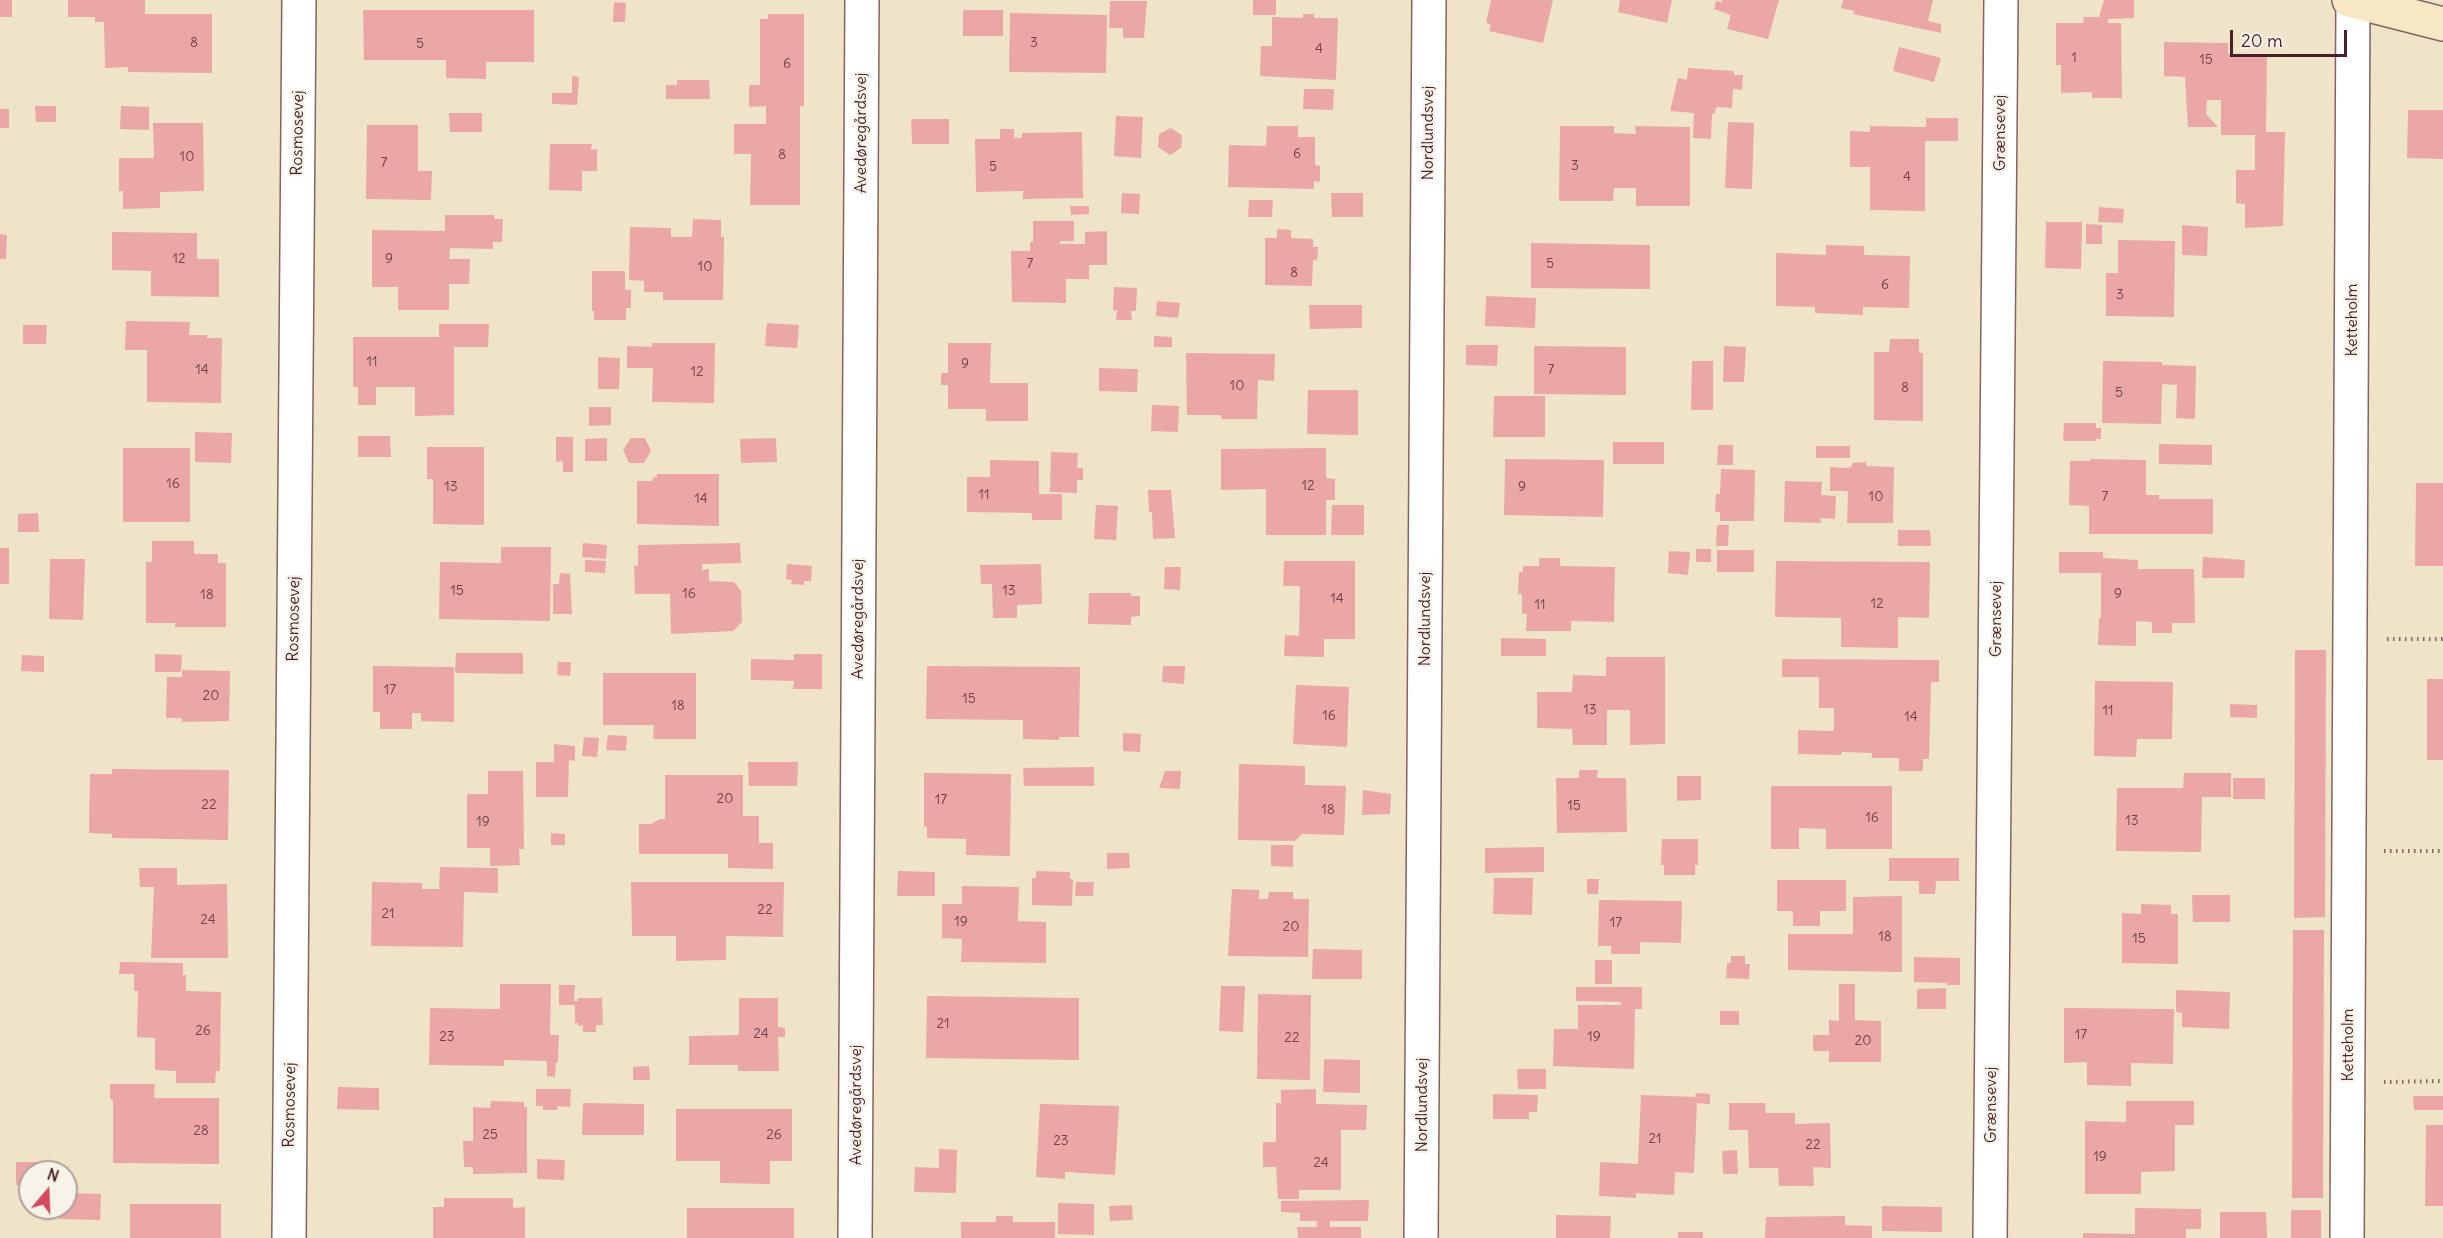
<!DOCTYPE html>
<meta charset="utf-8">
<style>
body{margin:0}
#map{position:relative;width:2443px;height:1238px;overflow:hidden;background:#efe4c8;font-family:Delius,sans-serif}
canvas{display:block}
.north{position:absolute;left:18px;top:1160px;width:60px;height:60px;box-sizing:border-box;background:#f7f3e8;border:2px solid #b29e9c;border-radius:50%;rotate:19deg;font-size:16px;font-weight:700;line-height:24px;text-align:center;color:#4a1f2b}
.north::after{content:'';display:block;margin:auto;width:21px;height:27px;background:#d1495b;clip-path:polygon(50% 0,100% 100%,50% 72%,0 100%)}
.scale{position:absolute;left:2230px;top:30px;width:117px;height:27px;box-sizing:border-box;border:3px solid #4a1f2b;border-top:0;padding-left:8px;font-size:18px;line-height:21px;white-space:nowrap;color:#4a1f2b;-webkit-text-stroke:4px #f7f3e8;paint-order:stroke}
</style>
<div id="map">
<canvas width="2443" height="1238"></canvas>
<div class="north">N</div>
<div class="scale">20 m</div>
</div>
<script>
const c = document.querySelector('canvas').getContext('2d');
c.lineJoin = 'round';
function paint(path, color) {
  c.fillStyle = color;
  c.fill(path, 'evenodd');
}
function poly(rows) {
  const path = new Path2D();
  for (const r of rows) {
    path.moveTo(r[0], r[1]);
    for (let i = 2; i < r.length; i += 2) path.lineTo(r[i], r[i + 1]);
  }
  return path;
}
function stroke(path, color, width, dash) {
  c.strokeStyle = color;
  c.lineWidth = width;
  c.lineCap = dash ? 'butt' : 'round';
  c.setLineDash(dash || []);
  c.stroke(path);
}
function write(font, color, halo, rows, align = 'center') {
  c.font = font + ' Delius,sans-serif';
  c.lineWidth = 4.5;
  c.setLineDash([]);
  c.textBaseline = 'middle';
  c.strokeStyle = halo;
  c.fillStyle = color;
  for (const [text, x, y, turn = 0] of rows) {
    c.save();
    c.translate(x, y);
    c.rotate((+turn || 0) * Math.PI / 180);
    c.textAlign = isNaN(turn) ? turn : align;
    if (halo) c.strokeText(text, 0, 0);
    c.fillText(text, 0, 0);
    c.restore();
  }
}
const building = poly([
 [0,0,12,0,12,17,0,17],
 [68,0,145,0,145,14,212,14,212,73,128,72,128,67,105,68,104,22,95,22,95,17,68,17],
 [1253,0,1276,0,1276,15,1253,15],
 [1491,0,1553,0,1543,43,1489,31,1491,24,1486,23],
 [1620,0,1672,0,1667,23,1618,12],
 [1722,0,1779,0,1768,39,1727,29,1731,15,1714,9,1716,1,1722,2],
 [1843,0,1933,0,1928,21,1941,24,1941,33,1853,14,1854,11,1841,8],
 [2104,0,2134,0,2134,18,2108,19,2108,23,2121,23,2122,98,2092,98,2092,92,2061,93,2061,65,2056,65,2056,23,2084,23,2083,17,2099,17],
 [1110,1,1147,1,1144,38,1123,38,1123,28,1109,28],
 [614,2,626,3,625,22,613,22],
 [363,10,534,10,534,62,486,62,486,79,446,78,446,60,364,60],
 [963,10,1003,10,1003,36,963,36],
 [1010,13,1107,15,1106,73,1009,72],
 [768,14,804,14,804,106,800,106,800,205,750,205,751,154,734,154,734,124,766,124,766,106,749,107,749,85,760,85,760,19,768,19],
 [1303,14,1314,14,1314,18,1338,18,1336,80,1260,76,1261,46,1272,46,1272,17,1303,18],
 [2164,42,2228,43,2228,54,2267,55,2266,132,2285,132,2283,226,2245,228,2245,204,2236,203,2236,170,2255,170,2255,135,2221,135,2221,100,2207,100,2206,114,2218,127,2188,127,2185,77,2164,76],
 [1899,47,1941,58,1934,82,1893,71],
 [1688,68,1734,71,1734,75,1743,75,1742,90,1733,89,1732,108,1716,107,1715,113,1712,114,1711,139,1693,138,1694,113,1670,111,1678,78,1687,80],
 [572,76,579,77,577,105,552,104,552,93,572,93],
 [677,80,709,80,710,99,666,99,666,85,677,85],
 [1304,89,1334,89,1333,110,1303,109],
 [35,106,56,106,56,122,36,122],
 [121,106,149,107,149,130,120,129],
 [0,109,9,109,9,128,0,128],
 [2408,110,2443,110,2443,159,2407,158],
 [449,113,482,113,482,132,450,132],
 [1116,116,1143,117,1141,158,1114,156],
 [1926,118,1958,118,1958,141,1925,141,1925,211,1870,210,1870,167,1850,167,1850,131,1870,132,1870,126,1926,127],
 [911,119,949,119,949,144,912,144],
 [1728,122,1754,123,1752,189,1725,188],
 [153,123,203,123,204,191,160,192,160,208,123,209,123,191,119,191,119,158,154,158],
 [367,125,418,125,418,171,432,171,431,200,366,199],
 [1267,126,1298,126,1298,137,1315,137,1315,165,1320,166,1320,182,1314,181,1314,189,1228,187,1229,145,1266,146],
 [1560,126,1614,126,1614,133,1636,134,1635,126,1690,127,1690,206,1636,206,1636,188,1614,188,1613,201,1559,201],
 [1171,128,1182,135,1181,148,1170,155,1158,147,1159,134],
 [1000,129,1014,129,1014,138,1022,138,1022,133,1082,132,1083,198,1023,199,1023,191,976,192,975,139,1000,139],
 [550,144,592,144,591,150,597,149,597,171,582,171,582,191,549,190],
 [1122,193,1140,194,1139,214,1121,213],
 [1331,193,1363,193,1363,217,1332,217],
 [1249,200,1273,200,1272,217,1248,217],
 [1070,206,1089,206,1089,214,1071,215],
 [2099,207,2124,209,2123,223,2098,222],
 [445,215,494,215,494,219,503,219,502,242,493,242,493,249,450,248,449,259,470,259,469,284,449,284,449,310,398,310,398,287,372,287,372,230,445,231],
 [693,219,721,220,721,237,724,237,723,300,663,300,663,292,644,292,644,281,629,280,630,227,671,228,671,237,692,237],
 [1033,221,1074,221,1074,241,1060,241,1060,244,1085,244,1085,232,1107,231,1107,265,1089,265,1089,279,1066,279,1066,303,1012,302,1011,251,1030,251,1030,242,1033,242],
 [2046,222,2082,222,2081,269,2045,268],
 [2086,224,2102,225,2102,244,2086,244],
 [2182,225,2208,227,2207,256,2182,255],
 [1277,229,1291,230,1291,238,1313,239,1313,247,1318,247,1317,260,1313,260,1312,286,1265,285,1265,238,1277,238],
 [112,232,197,233,197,259,219,259,219,297,151,296,151,271,112,270],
 [0,234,7,235,6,259,0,259],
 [2118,240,2175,241,2174,317,2106,316,2106,273,2118,273],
 [1531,243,1650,245,1650,289,1531,288],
 [1826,245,1864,246,1864,255,1910,256,1909,308,1863,307,1863,315,1815,313,1815,307,1776,306,1776,253,1826,255],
 [592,271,625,271,625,290,631,290,631,308,626,308,626,320,594,320,594,311,592,311],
 [1114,287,1137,288,1136,311,1131,311,1132,320,1116,320,1117,310,1113,311],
 [1486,296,1536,298,1535,328,1485,326],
 [1157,301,1180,303,1178,318,1156,316],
 [1309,305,1362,305,1362,328,1310,329],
 [126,321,190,322,189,335,207,335,207,338,222,338,221,403,147,402,147,350,125,350],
 [767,323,799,325,797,348,765,346],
 [439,324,489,324,488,347,454,347,454,415,415,416,415,387,376,387,376,405,358,405,358,387,353,387,353,337,439,337],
 [23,325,47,325,46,344,23,344],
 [1154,336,1172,337,1172,347,1154,347],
 [1890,339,1919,339,1919,353,1923,353,1923,421,1874,420,1874,352,1889,352],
 [652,343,715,343,714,403,652,402,653,368,627,368,627,346,652,347],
 [948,343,991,343,990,383,1028,383,1028,421,986,421,986,409,948,409,948,385,941,385,941,373,948,373],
 [1466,345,1498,345,1497,366,1466,365],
 [1534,346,1626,347,1626,395,1534,394],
 [1724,346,1746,347,1744,382,1723,382],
 [1186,353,1275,354,1274,381,1258,380,1257,419,1221,419,1221,415,1187,415],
 [598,357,620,358,619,389,598,389],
 [1692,361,1713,361,1713,410,1691,410],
 [2103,361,2162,362,2162,365,2196,366,2195,419,2176,418,2177,385,2162,384,2161,424,2102,423],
 [1099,368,1138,369,1137,392,1099,391],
 [1308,390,1358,390,1358,435,1307,434],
 [1494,396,1545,396,1545,437,1493,437],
 [1152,405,1179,406,1178,432,1151,431],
 [589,407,611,407,611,425,589,426],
 [2064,423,2096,423,2096,428,2101,428,2101,439,2096,439,2096,441,2063,441],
 [195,432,232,433,231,463,195,462],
 [358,436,390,436,391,457,358,457],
 [556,437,573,437,573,472,563,472,563,461,556,462],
 [607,438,607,461,585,461,585,439],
 [631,438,645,438,651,451,644,463,629,463,623,450],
 [776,438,777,462,741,463,740,439],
 [1613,442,1664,442,1664,464,1613,464],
 [2159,444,2212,445,2212,465,2159,464],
 [1718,445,1733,445,1733,465,1717,465],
 [1816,446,1850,446,1850,458,1816,458],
 [427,447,484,447,484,525,433,524,433,479,427,479],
 [123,448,190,448,190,522,123,522],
 [1326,448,1326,478,1335,479,1335,500,1326,500,1326,535,1266,535,1266,489,1221,490,1221,449],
 [1051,452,1078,453,1077,468,1083,468,1083,480,1077,480,1077,493,1050,492],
 [1505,459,1604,460,1603,517,1504,515],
 [2090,459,2146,460,2146,495,2159,495,2159,499,2213,499,2213,534,2089,534,2089,506,2069,505,2070,461,2090,461],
 [990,460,1039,461,1039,494,1062,494,1062,520,1032,520,1032,513,967,512,967,477,990,477],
 [1866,462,1866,466,1894,467,1893,523,1847,523,1848,491,1830,491,1830,467,1848,468,1852,466,1852,463],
 [1721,469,1755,470,1754,521,1720,521,1720,512,1715,512,1716,494,1720,494],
 [657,474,719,474,719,526,637,524,637,481,652,481,653,477,657,477],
 [1785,481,1822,482,1821,495,1836,496,1835,519,1820,518,1821,523,1784,522],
 [2416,483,2443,483,2443,566,2415,566],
 [1148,490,1171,490,1175,538,1153,539,1152,512,1149,512],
 [1096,505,1118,506,1116,540,1094,539],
 [1332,505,1364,505,1364,535,1331,535],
 [38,513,39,532,18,532,18,514],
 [1717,525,1729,525,1728,546,1716,546],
 [1898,530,1930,530,1931,546,1898,546],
 [152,541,194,541,194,554,218,554,218,563,226,563,226,627,175,627,175,623,146,623,146,562,152,562],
 [583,543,607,545,606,559,582,557],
 [740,543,741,563,702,564,702,570,709,569,709,581,734,582,741,591,742,622,733,631,671,634,670,594,635,594,634,566,638,566,638,545],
 [501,547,551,547,550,621,439,619,440,562,501,563],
 [0,548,9,548,9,584,0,584],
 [1696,549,1711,549,1711,562,1696,562],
 [1717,550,1754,550,1754,572,1717,572],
 [1669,551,1690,552,1688,575,1668,573],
 [2059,552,2103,552,2103,558,2138,560,2138,569,2194,569,2195,623,2172,623,2172,633,2152,633,2152,622,2136,621,2136,646,2098,645,2099,618,2101,618,2101,573,2059,573],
 [2203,557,2245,560,2244,578,2202,578],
 [1539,558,1560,558,1560,566,1615,567,1614,622,1571,621,1571,631,1526,631,1527,614,1522,614,1522,594,1518,594,1519,572,1523,572,1523,566,1539,566],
 [50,559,85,559,83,620,49,619],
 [585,560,606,561,605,573,585,572],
 [1284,561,1355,561,1355,639,1324,639,1324,657,1284,656,1285,635,1299,636,1300,586,1283,586],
 [1776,561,1930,562,1929,618,1898,617,1898,648,1841,647,1841,618,1775,617],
 [787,564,812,566,811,581,804,581,804,585,791,584,792,580,786,579],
 [1041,564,1042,604,1017,605,1017,618,993,618,992,584,981,584,980,565],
 [1165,567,1181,567,1180,590,1164,589],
 [560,573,570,574,572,614,553,614,553,584,559,584],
 [1089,593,1131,593,1131,596,1140,596,1140,616,1131,617,1131,625,1088,624],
 [1501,638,1546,639,1546,656,1501,656],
 [2295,650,2326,650,2325,917,2294,918],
 [456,653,523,653,523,674,455,673],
 [155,654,182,655,181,672,155,672],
 [794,654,822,654,822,689,793,689,794,681,751,680,751,659,794,660],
 [22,655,44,656,44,672,21,671],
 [1606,657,1665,657,1665,744,1630,745,1630,710,1607,710,1607,745,1573,745,1572,729,1537,728,1537,692,1572,692,1573,675,1606,676],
 [1782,659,1939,660,1939,682,1931,682,1929,759,1923,759,1923,771,1899,771,1899,758,1872,758,1872,753,1842,752,1841,755,1798,754,1798,730,1834,731,1834,708,1819,708,1819,677,1782,677],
 [558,662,571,662,570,676,557,675],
 [373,666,454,667,454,722,421,721,421,713,412,713,412,729,380,729,380,712,373,712],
 [927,666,1080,667,1079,737,1059,737,1059,740,1023,739,1023,720,926,719],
 [1163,666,1185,666,1184,684,1162,682],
 [182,670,230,671,229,721,182,722,182,718,166,718,167,677,182,677],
 [603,673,696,673,696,739,653,739,654,725,603,725],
 [2427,679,2443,679,2443,760,2427,760],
 [2095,681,2173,682,2172,739,2137,739,2136,757,2094,756],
 [1296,685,1349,687,1347,747,1293,744],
 [2230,704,2257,705,2257,718,2230,717],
 [1123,733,1141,734,1140,752,1123,751],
 [608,735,627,736,626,751,606,750],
 [584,737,599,738,597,757,582,756],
 [554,744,575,746,575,761,569,760,568,797,536,797,536,762,554,762],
 [748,762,798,762,797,786,749,786],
 [1239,764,1305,766,1305,785,1346,786,1344,835,1302,834,1295,841,1238,840],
 [1094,767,1094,786,1024,786,1023,768],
 [112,769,229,770,228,840,112,838,112,834,89,833,90,774,112,774],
 [1579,770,1598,770,1597,778,1626,778,1627,832,1557,833,1556,778,1579,778],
 [488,771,523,771,524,849,519,849,520,865,490,866,490,848,467,848,467,794,488,794],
 [1165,771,1181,771,1180,789,1159,788],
 [924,773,1011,774,1010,856,966,855,966,839,927,838,927,827,924,826],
 [2184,773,2231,773,2231,797,2202,797,2201,852,2116,851,2117,788,2183,788],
 [665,775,743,775,743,816,759,816,759,843,773,843,773,869,728,868,728,854,639,854,639,824,651,824,660,819,665,819],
 [1677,776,1701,776,1701,800,1677,801],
 [2233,778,2265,778,2265,799,2233,799],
 [1771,786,1892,786,1892,849,1826,849,1826,829,1799,828,1799,849,1771,849],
 [1363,790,1391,794,1390,814,1362,815],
 [551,833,565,834,565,845,551,845],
 [1662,839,1698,839,1698,865,1695,865,1695,875,1664,875,1664,865,1661,865],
 [1271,845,1293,845,1293,867,1271,866],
 [1544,847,1544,872,1485,873,1485,848],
 [1107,853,1129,853,1130,868,1107,869],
 [1889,858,1959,858,1959,881,1936,881,1935,894,1919,894,1919,881,1889,881],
 [440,867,498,868,498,893,464,892,463,947,371,946,372,882,422,883,422,889,439,889],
 [139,868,177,868,177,885,227,884,228,958,151,958,154,887,140,887],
 [898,871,935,872,935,896,897,896],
 [1036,871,1070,872,1070,879,1073,879,1072,906,1032,905,1032,878,1036,878],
 [1494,878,1533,878,1532,915,1493,914],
 [1587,879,1599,879,1598,894,1587,894],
 [1777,880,1846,880,1846,911,1820,911,1820,926,1793,926,1793,911,1777,911],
 [631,882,784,882,783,937,726,936,726,960,676,961,676,936,632,936],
 [1076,882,1094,882,1093,896,1075,896],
 [962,886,1019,887,1018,921,1046,922,1046,963,961,962,962,939,942,938,942,904,962,904],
 [1232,889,1259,890,1259,899,1268,899,1269,892,1293,892,1293,899,1309,899,1308,957,1228,956],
 [2192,895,2230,895,2230,922,2193,922],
 [1902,896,1902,972,1788,970,1788,934,1853,934,1853,897],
 [1599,900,1682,901,1681,943,1640,942,1640,954,1611,954,1611,946,1598,946],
 [2141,904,2171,905,2171,914,2178,914,2178,964,2122,963,2122,913,2141,914],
 [2293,930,2324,930,2323,1198,2292,1198],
 [1313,949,1362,950,1362,979,1312,979],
 [1731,956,1745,956,1745,964,1750,964,1749,979,1726,978,1727,963,1731,963],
 [1914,957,1960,958,1960,985,1947,985,1947,983,1914,982],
 [1595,960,1612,960,1612,984,1595,984],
 [120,962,183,963,183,975,186,975,186,991,221,992,220,1071,216,1071,215,1083,176,1083,176,1071,155,1070,155,1038,137,1037,138,991,134,991,134,974,119,974],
 [500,984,551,984,550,1035,559,1035,558,1062,556,1062,555,1077,547,1076,547,1061,504,1060,504,1066,429,1065,430,1008,500,1009],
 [1839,984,1855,984,1855,1020,1881,1021,1881,1062,1829,1062,1829,1051,1813,1051,1813,1035,1829,1035,1829,1020,1839,1021],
 [559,985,575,985,574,1001,578,1001,578,998,602,998,603,1025,596,1025,596,1032,583,1032,583,1025,578,1026,578,1023,575,1023,575,1005,559,1005],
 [1221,986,1245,986,1243,1032,1219,1031],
 [1576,987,1642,987,1642,1009,1635,1009,1634,1069,1553,1066,1554,1029,1578,1029,1578,1005,1621,1005,1621,1002,1576,1001],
 [1946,988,1946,1009,1917,1009,1917,989],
 [2176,990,2230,992,2229,1029,2182,1027,2182,1013,2176,1012],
 [1258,994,1311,995,1310,1080,1257,1079],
 [927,996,1079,998,1079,1060,926,1058],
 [739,998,778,998,778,1027,785,1028,785,1037,778,1037,779,1071,738,1071,738,1065,689,1065,689,1036,739,1035],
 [2064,1008,2174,1009,2173,1064,2131,1063,2131,1086,2087,1085,2087,1062,2064,1063],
 [1720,1011,1739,1011,1739,1025,1720,1025],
 [1324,1059,1360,1060,1360,1093,1323,1092],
 [649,1066,650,1080,633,1080,633,1067],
 [1517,1069,1546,1069,1546,1089,1518,1089],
 [110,1084,155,1084,154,1098,219,1098,219,1164,113,1163,113,1100,110,1099],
 [338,1087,379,1088,379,1110,337,1109],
 [536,1089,571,1089,570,1107,558,1106,557,1110,543,1110,543,1106,536,1106],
 [1316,1089,1316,1104,1367,1105,1366,1130,1341,1130,1341,1190,1299,1190,1299,1199,1278,1199,1276,1167,1263,1167,1263,1142,1276,1142,1276,1103,1281,1103,1281,1090],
 [1696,1093,1710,1094,1710,1104,1697,1103,1694,1173,1675,1172,1674,1195,1636,1193,1636,1198,1599,1196,1600,1162,1638,1164,1641,1095,1695,1097],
 [1493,1094,1538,1095,1537,1112,1529,1112,1529,1119,1493,1119],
 [2413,1096,2443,1096,2443,1110,2414,1110],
 [491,1101,524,1102,524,1107,527,1107,527,1173,473,1174,473,1167,464,1167,463,1141,473,1141,473,1107,490,1108],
 [2126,1101,2194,1101,2194,1125,2175,1125,2175,1171,2141,1172,2141,1194,2085,1194,2085,1121,2126,1122],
 [583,1103,644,1104,644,1135,582,1135],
 [1729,1103,1765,1103,1766,1113,1795,1113,1795,1124,1830,1123,1831,1168,1813,1167,1814,1186,1779,1186,1778,1168,1749,1168,1748,1130,1729,1130],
 [1040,1104,1119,1106,1115,1175,1065,1172,1065,1179,1036,1177],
 [676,1109,792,1109,792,1161,770,1161,770,1184,720,1183,720,1161,676,1161],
 [2426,1125,2443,1125,2443,1206,2425,1206],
 [939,1149,957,1150,956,1193,914,1192,915,1167,939,1168],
 [1737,1150,1738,1174,1723,1174,1722,1151],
 [537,1159,565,1160,564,1180,537,1179],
 [16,1162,57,1162,57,1172,30,1172,30,1185,16,1185],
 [66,1193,101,1194,100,1220,59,1219,60,1208,66,1208],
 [444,1198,513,1198,513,1208,525,1207,525,1238,433,1238,433,1207,444,1207],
 [1369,1200,1368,1221,1330,1221,1330,1227,1361,1227,1361,1238,1298,1238,1297,1227,1317,1227,1317,1221,1300,1221,1300,1213,1281,1212,1281,1201],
 [1058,1203,1094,1204,1094,1235,1058,1234],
 [130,1204,221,1204,221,1238,130,1238],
 [1132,1205,1133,1220,1110,1221,1109,1206],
 [1882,1206,1942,1207,1942,1232,1882,1231],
 [687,1208,794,1208,794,1238,687,1238],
 [2135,1208,2201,1209,2201,1229,2186,1229,2186,1238,2083,1238,2083,1233,2135,1234],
 [2291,1210,2321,1210,2321,1238,2291,1238],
 [2220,1212,2266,1212,2267,1238,2220,1238],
 [1556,1215,1611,1216,1610,1238,1556,1238],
 [996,1216,1013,1216,1013,1222,1055,1222,1055,1238,961,1238,961,1222,996,1222],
 [1845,1216,1845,1225,1872,1226,1872,1238,1765,1238,1766,1217],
 [1678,1232,1703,1232,1703,1238,1678,1238]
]);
const path = poly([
 [2387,639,2443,639],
 [2384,851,2443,851],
 [2384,1082,2443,1081]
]);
const street = poly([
 [289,1238,299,0],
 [855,1238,862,0],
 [1421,1238,1429,0],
 [1990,1238,2001,0],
 [2347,1238,2353,1]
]);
const secondary = poly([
 [2349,0,2443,24]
]);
const numberNames = [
 ["8",194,43],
 ["3",1034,43],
 ["5",420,44],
 ["4",1319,49],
 ["1",2074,58],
 ["15",2206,60],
 ["6",787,64],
 ["6",1297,154],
 ["8",782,155],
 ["10",187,157],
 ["7",384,163],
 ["3",1575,166],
 ["5",993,167],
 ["4",1907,177],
 ["12",179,259],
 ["9",389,259],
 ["7",1030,264],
 ["5",1550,264],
 ["10",705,267],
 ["8",1294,273],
 ["6",1885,285],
 ["3",2120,295],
 ["11",372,362],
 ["9",965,364],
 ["14",202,370],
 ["7",1551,370],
 ["12",697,372],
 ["10",1237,386],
 ["8",1905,388],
 ["5",2119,393],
 ["16",173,484],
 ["12",1308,486],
 ["13",451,487],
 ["9",1522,487],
 ["11",984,495],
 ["10",1876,497],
 ["7",2105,497],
 ["14",701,499],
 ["15",457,591],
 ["13",1009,591],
 ["16",689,594],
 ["9",2118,594],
 ["18",207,595],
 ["14",1337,599],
 ["12",1877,604],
 ["11",1540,605],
 ["17",390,690],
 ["20",211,696],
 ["15",969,699],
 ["18",678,706],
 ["13",1590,710],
 ["11",2108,711],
 ["16",1329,716],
 ["14",1911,717],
 ["20",725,799],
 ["17",941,800],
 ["22",209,805],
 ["15",1574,806],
 ["18",1328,810],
 ["16",1872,818],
 ["13",2132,821],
 ["19",483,822],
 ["22",765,910],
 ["21",388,914],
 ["24",208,920],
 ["19",961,922],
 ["17",1616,923],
 ["20",1291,927],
 ["18",1885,937],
 ["15",2139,939],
 ["21",943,1024],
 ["26",203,1031],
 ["24",761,1034],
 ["17",2081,1035],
 ["23",447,1037],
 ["19",1594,1037],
 ["22",1292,1038],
 ["20",1863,1041],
 ["28",201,1131],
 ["25",490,1135],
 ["26",774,1135],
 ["21",1655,1139],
 ["23",1061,1141],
 ["22",1813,1145],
 ["19",2100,1157],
 ["24",1321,1163]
];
const streetNames = [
 ["Rosmosevej",298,133,-89],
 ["Avedøregårdsvej",861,133,-90],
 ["Nordlundsvej",1428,133,-90],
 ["Grænsevej",2000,133,-90],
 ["Ketteholm",2352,320,-90],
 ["Rosmosevej",294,619,-89],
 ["Avedøregårdsvej",858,619,-90],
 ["Nordlundsvej",1425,619,-90],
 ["Grænsevej",1996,619,-90],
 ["Ketteholm",2348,1045,-90],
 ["Rosmosevej",290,1105,-89],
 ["Avedøregårdsvej",856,1105,-90],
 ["Nordlundsvej",1422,1105,-90],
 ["Grænsevej",1991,1105,-90]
];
paint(building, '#eba7a5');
stroke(street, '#846462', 36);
stroke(secondary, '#846462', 36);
stroke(path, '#846462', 4, [1.5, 4.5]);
stroke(street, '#fff', 33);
stroke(secondary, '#f7e8c3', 33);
write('14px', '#72414a', null, numberNames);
write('16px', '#4a1f2b', '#f7f3e8', streetNames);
</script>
